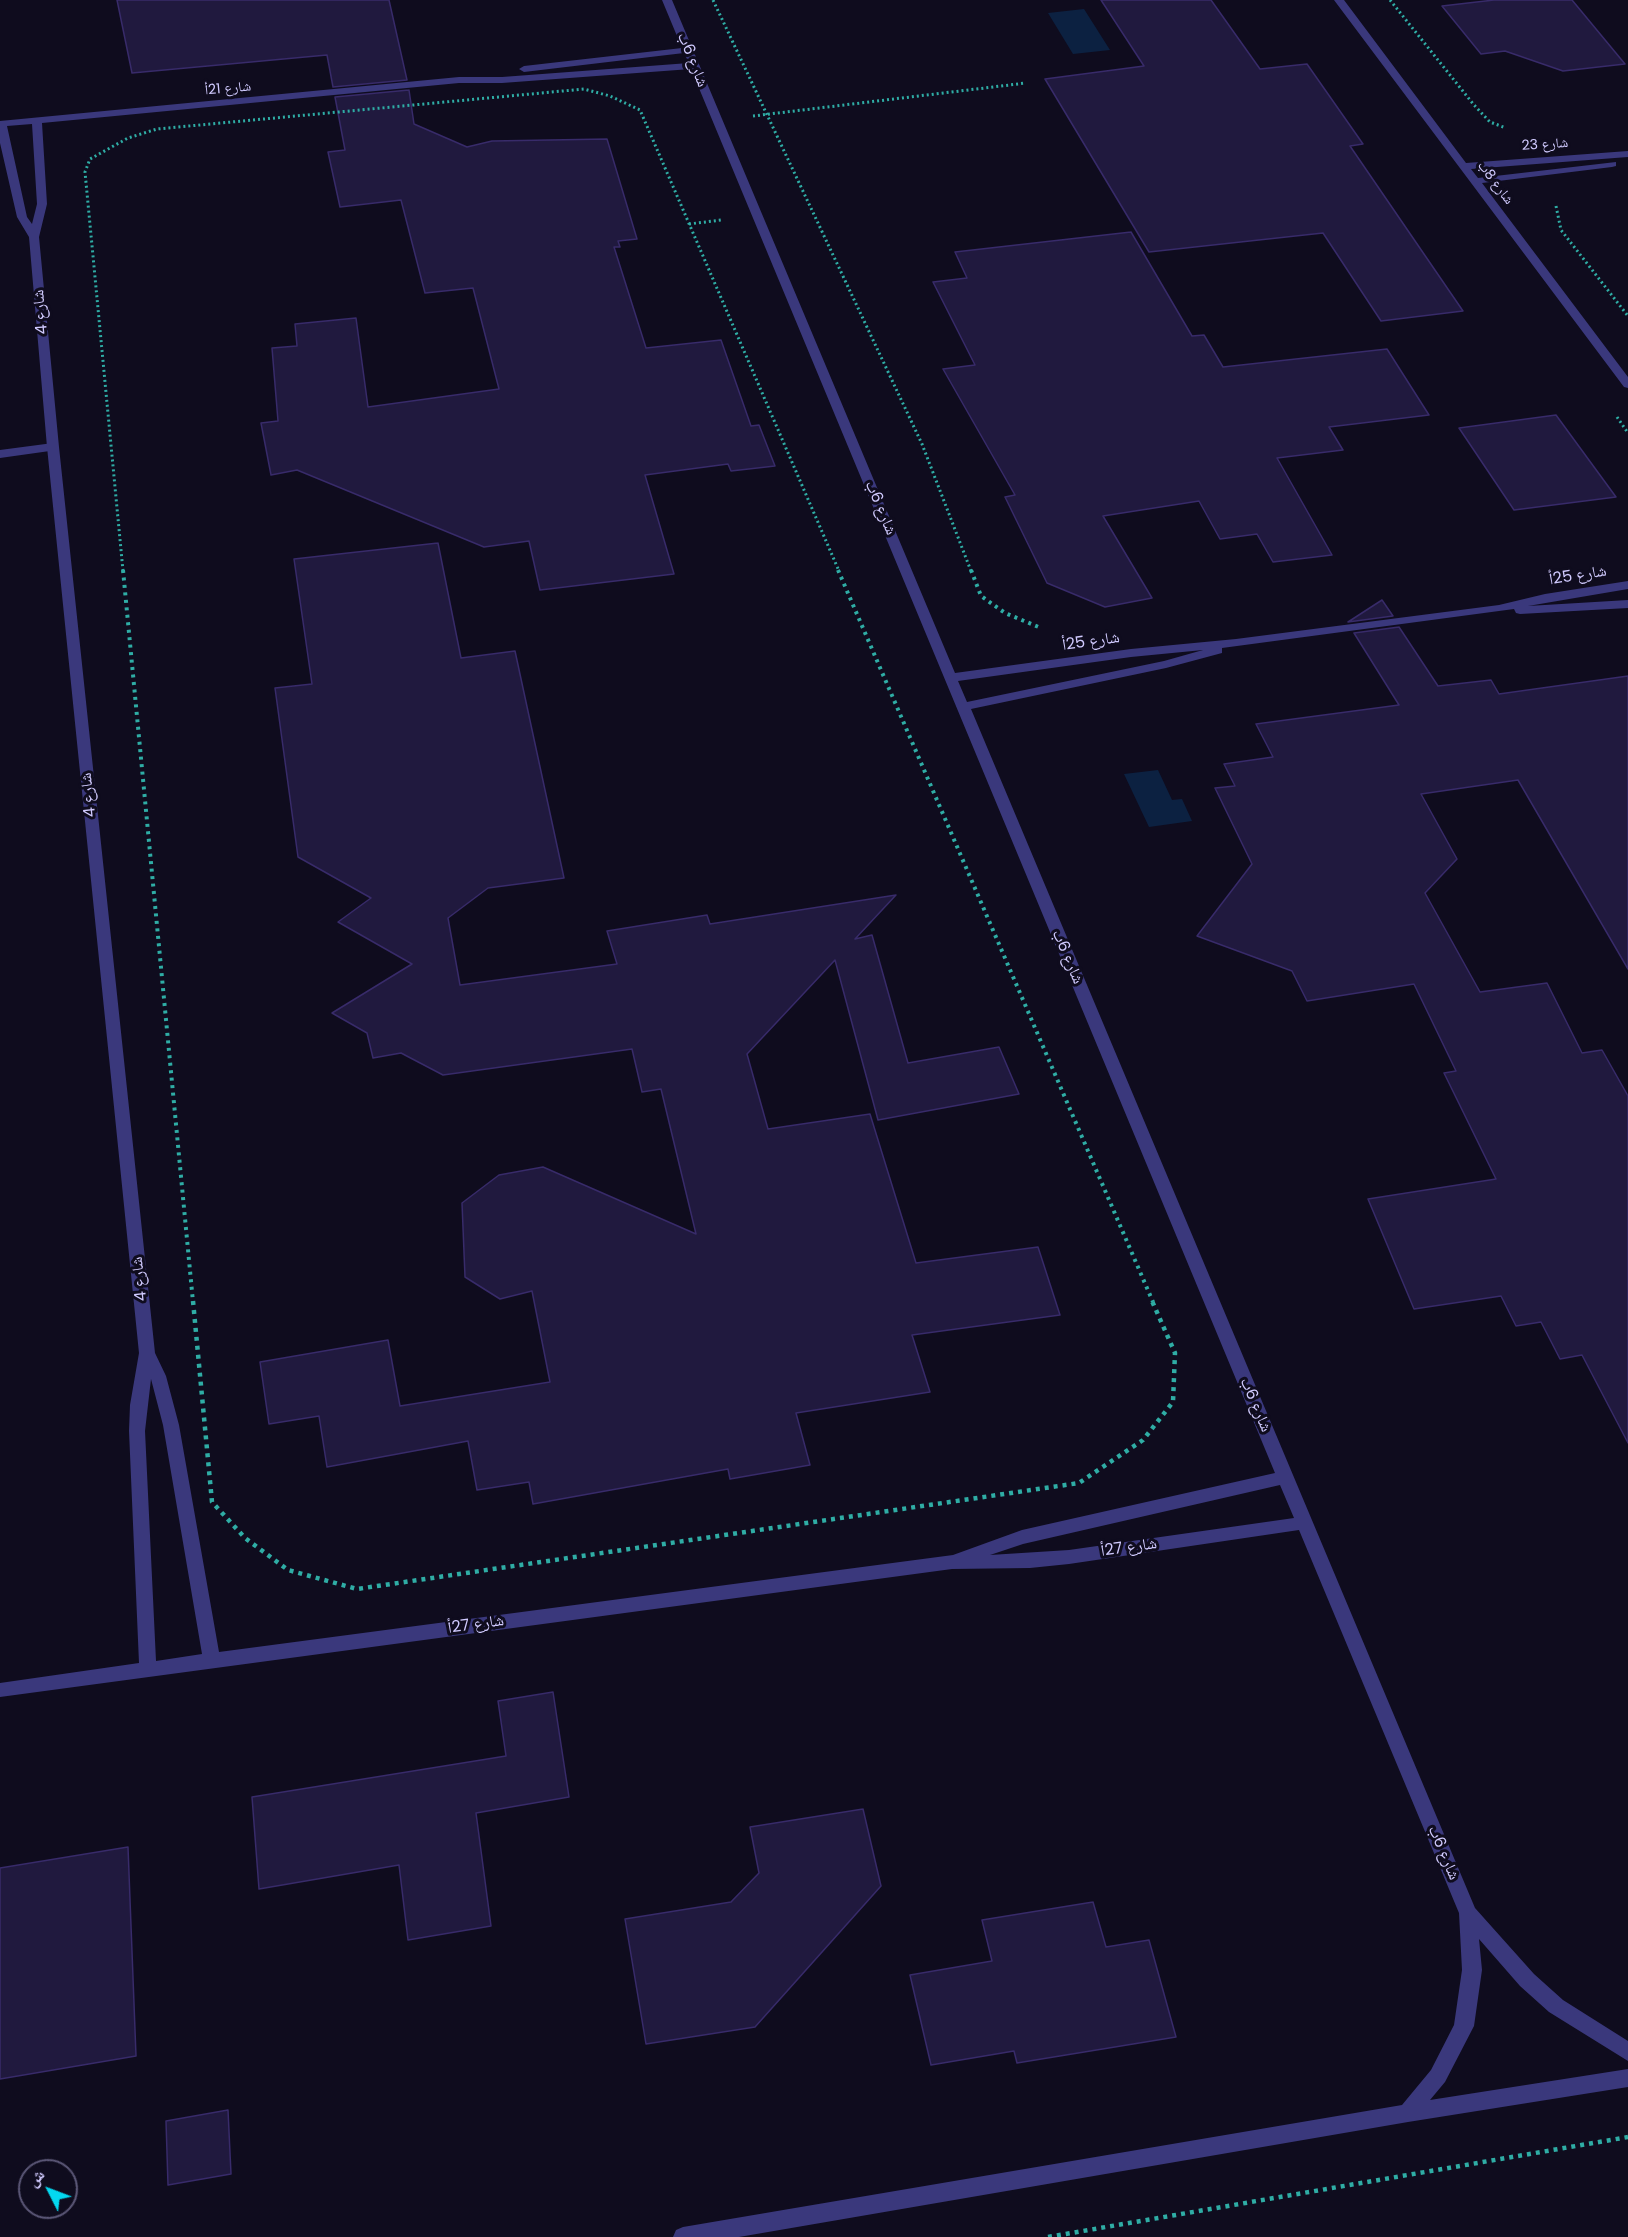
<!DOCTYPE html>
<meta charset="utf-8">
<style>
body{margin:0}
#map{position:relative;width:1628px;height:2237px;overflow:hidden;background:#0f0c1e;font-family:Poppins,"Noto Naskh Arabic",sans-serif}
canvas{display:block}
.north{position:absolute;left:18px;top:2159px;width:60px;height:60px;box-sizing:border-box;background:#0f0c1e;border:2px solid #5c5878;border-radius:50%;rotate:312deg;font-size:16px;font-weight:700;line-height:24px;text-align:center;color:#d0cafe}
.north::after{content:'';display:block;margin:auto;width:21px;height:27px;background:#04d8f0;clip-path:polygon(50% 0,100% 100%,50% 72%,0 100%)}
</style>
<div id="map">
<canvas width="1628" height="2237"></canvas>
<div class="north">ش</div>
</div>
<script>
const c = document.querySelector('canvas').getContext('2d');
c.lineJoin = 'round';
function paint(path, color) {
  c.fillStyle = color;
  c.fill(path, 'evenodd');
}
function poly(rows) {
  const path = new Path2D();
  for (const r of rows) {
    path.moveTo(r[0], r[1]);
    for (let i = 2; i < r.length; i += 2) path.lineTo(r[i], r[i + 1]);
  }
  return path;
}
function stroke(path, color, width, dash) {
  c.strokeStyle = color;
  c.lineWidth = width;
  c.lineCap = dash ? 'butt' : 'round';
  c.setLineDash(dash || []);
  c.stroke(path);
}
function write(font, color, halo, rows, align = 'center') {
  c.font = font + ' Poppins,"Noto Naskh Arabic",sans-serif';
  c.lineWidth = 6;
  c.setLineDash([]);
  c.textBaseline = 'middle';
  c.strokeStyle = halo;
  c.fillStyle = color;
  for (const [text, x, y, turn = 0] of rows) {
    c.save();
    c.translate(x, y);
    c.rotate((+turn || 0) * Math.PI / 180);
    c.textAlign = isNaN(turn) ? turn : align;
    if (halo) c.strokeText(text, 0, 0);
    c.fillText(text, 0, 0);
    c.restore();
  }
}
const water = poly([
 [1084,9,1110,50,1073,54,1048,13],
 [1158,770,1172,800,1182,799,1192,821,1149,827,1124,774]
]);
const building = poly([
 [117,0,389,0,407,80,333,87,327,55,132,73,117,0],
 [1101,0,1211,0,1260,69,1307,64,1363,144,1350,146,1463,311,1381,321,1323,233,1149,252,1045,79,1144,66,1101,0],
 [1494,0,1572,0,1625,64,1563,71,1505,51,1481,54,1442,6,1494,0],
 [409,90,414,124,467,147,492,141,607,139,637,239,618,241,620,247,614,247,646,348,721,340,751,426,759,425,775,466,731,471,728,464,645,475,674,574,540,590,529,541,484,547,297,470,271,475,261,423,278,421,272,348,297,346,295,324,356,318,368,407,499,389,473,288,425,293,401,200,340,207,328,152,345,150,335,97,409,90],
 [1131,232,1192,336,1204,335,1223,367,1387,349,1429,415,1329,427,1343,450,1277,458,1332,555,1273,562,1257,534,1220,539,1199,501,1103,516,1152,598,1105,607,1047,583,1005,497,1015,495,943,369,975,365,933,282,967,278,955,252,1131,232],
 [1556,415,1616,497,1514,510,1459,428,1556,415],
 [438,543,461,658,515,651,564,878,488,888,448,918,460,985,617,964,607,931,707,915,710,924,896,895,855,939,872,935,908,1063,999,1047,1019,1094,878,1120,835,960,747,1054,768,1129,870,1114,916,1263,1038,1247,1060,1315,912,1335,930,1392,796,1413,810,1465,730,1479,728,1469,533,1504,529,1482,477,1490,468,1441,327,1467,319,1416,269,1424,260,1362,388,1340,400,1406,550,1382,532,1291,500,1299,465,1277,462,1203,499,1175,543,1167,696,1234,661,1089,642,1092,632,1049,443,1075,401,1053,373,1058,367,1033,332,1013,412,964,338,922,371,898,298,857,275,688,312,684,294,559,438,543],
 [1382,600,1393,616,1348,622,1382,600],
 [1399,627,1438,686,1491,680,1499,694,1628,676,1628,969,1518,780,1421,794,1457,859,1425,893,1480,992,1547,983,1582,1053,1602,1050,1628,1096,1628,1443,1582,1355,1560,1359,1541,1322,1516,1326,1501,1296,1414,1309,1368,1199,1496,1179,1444,1073,1456,1071,1414,984,1307,1001,1292,971,1197,936,1252,864,1215,788,1235,786,1224,764,1273,757,1256,724,1399,705,1354,633,1399,627],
 [553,1692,569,1797,476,1813,491,1926,408,1940,399,1865,259,1889,252,1797,506,1756,498,1701,553,1692],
 [863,1809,881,1886,755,2027,646,2044,625,1919,731,1902,759,1873,750,1827,863,1809],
 [128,1847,136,2056,0,2079,0,1868,128,1847],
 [1093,1902,1106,1947,1149,1940,1176,2037,1017,2063,1014,2051,931,2065,910,1975,992,1961,982,1920,1093,1902],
 [228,2110,231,2174,168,2185,166,2121,228,2110]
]);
const pathFar2 = poly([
 [713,0,922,444,971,571],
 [1390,0,1474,105,1490,122,1506,128],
 [753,116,1026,83],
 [1556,206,1561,230,1628,316],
 [689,224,721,220],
 [1617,417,1628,433],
 [123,571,85,172,90,159,128,138,157,129,584,89,610,96,640,110,839,571]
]);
const pathFar1 = poly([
 [123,570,193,1302],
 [838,570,1153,1302],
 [971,570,981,596,1005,613,1041,628]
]);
const path = poly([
 [193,1301,212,1502,245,1538,288,1570,357,1589,1079,1483,1143,1440,1173,1402,1175,1353,1152,1301],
 [1048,2237,1628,2137]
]);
const service = poly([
 [53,443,57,444,57,450,0,458,0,450,53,443]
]);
const minor = poly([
 [662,0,672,0,955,673,1131,649,1236,639,1499,605,1545,594,1628,581,1628,589,1528,606,1628,600,1628,608,1520,614,1516,613,1514,609,1222,648,1222,653,1166,668,971,709,1475,1908,1534,1974,1563,2000,1628,2041,1628,2061,1549,2012,1520,1986,1479,1939,1482,1970,1474,2026,1445,2082,1430,2100,1628,2069,1628,2087,1408,2122,739,2237,673,2237,676,2230,683,2227,1402,2105,1431,2070,1454,2025,1462,1970,1459,1913,1299,1530,1069,1564,1030,1568,952,1569,0,1697,0,1683,139,1663,129,1431,130,1405,139,1353,47,447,29,237,17,217,0,143,0,121,459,77,502,77,689,63,684,53,524,72,519,69,524,66,682,48,662,0],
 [691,69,1275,1473,1022,1530,953,1555,219,1652,179,1425,166,1376,155,1353,59,447,39,237,47,204,42,123,459,83,502,83,691,69],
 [32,124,37,204,32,224,27,217,7,126,32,124],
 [1203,650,1164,661,967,702,958,681,1131,657,1203,650],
 [151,1379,163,1425,202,1654,156,1661,145,1431,151,1379],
 [1280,1485,1294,1518,1069,1550,990,1555,1023,1544,1280,1485],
 [1334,0,1344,0,1466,163,1628,151,1628,157,1471,169,1478,178,1616,162,1616,166,1612,167,1482,183,1628,377,1628,388,1624,387,1334,0]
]);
const farStreetnames = [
 ["شارع 21أ",228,89,-5],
 ["شارع 23",1545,145,-4],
 ["شارع 8ب",1495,183,53]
];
const streetNames = [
 ["شارع 6ب",692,60,68],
 ["شارع 4",41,312,-95],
 ["شارع 6ب",880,508,67],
 ["شارع 25أ",1578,576,-9],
 ["شارع 25أ",1091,642,-8],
 ["شارع 4",89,795,-96],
 ["شارع 6ب",1067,957,67],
 ["شارع 4",140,1279,-96],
 ["شارع 6ب",1255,1405,67],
 ["شارع 27أ",1129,1548,-8],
 ["شارع 27أ",476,1625,-8],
 ["شارع 6ب",1443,1853,67]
];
paint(water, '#0c2141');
paint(building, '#20193e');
stroke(building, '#382b6a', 1.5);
stroke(pathFar2, '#2fada5', 3, [2, 3]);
stroke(pathFar1, '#2fada5', 4, [3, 4.5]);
stroke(path, '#2fada5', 4.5, [4, 5]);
paint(service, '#3a387c');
paint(minor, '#3a387c');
write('14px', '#d0cafe', '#0f0c1e', farStreetnames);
write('16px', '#d0cafe', '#0f0c1e', streetNames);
</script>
